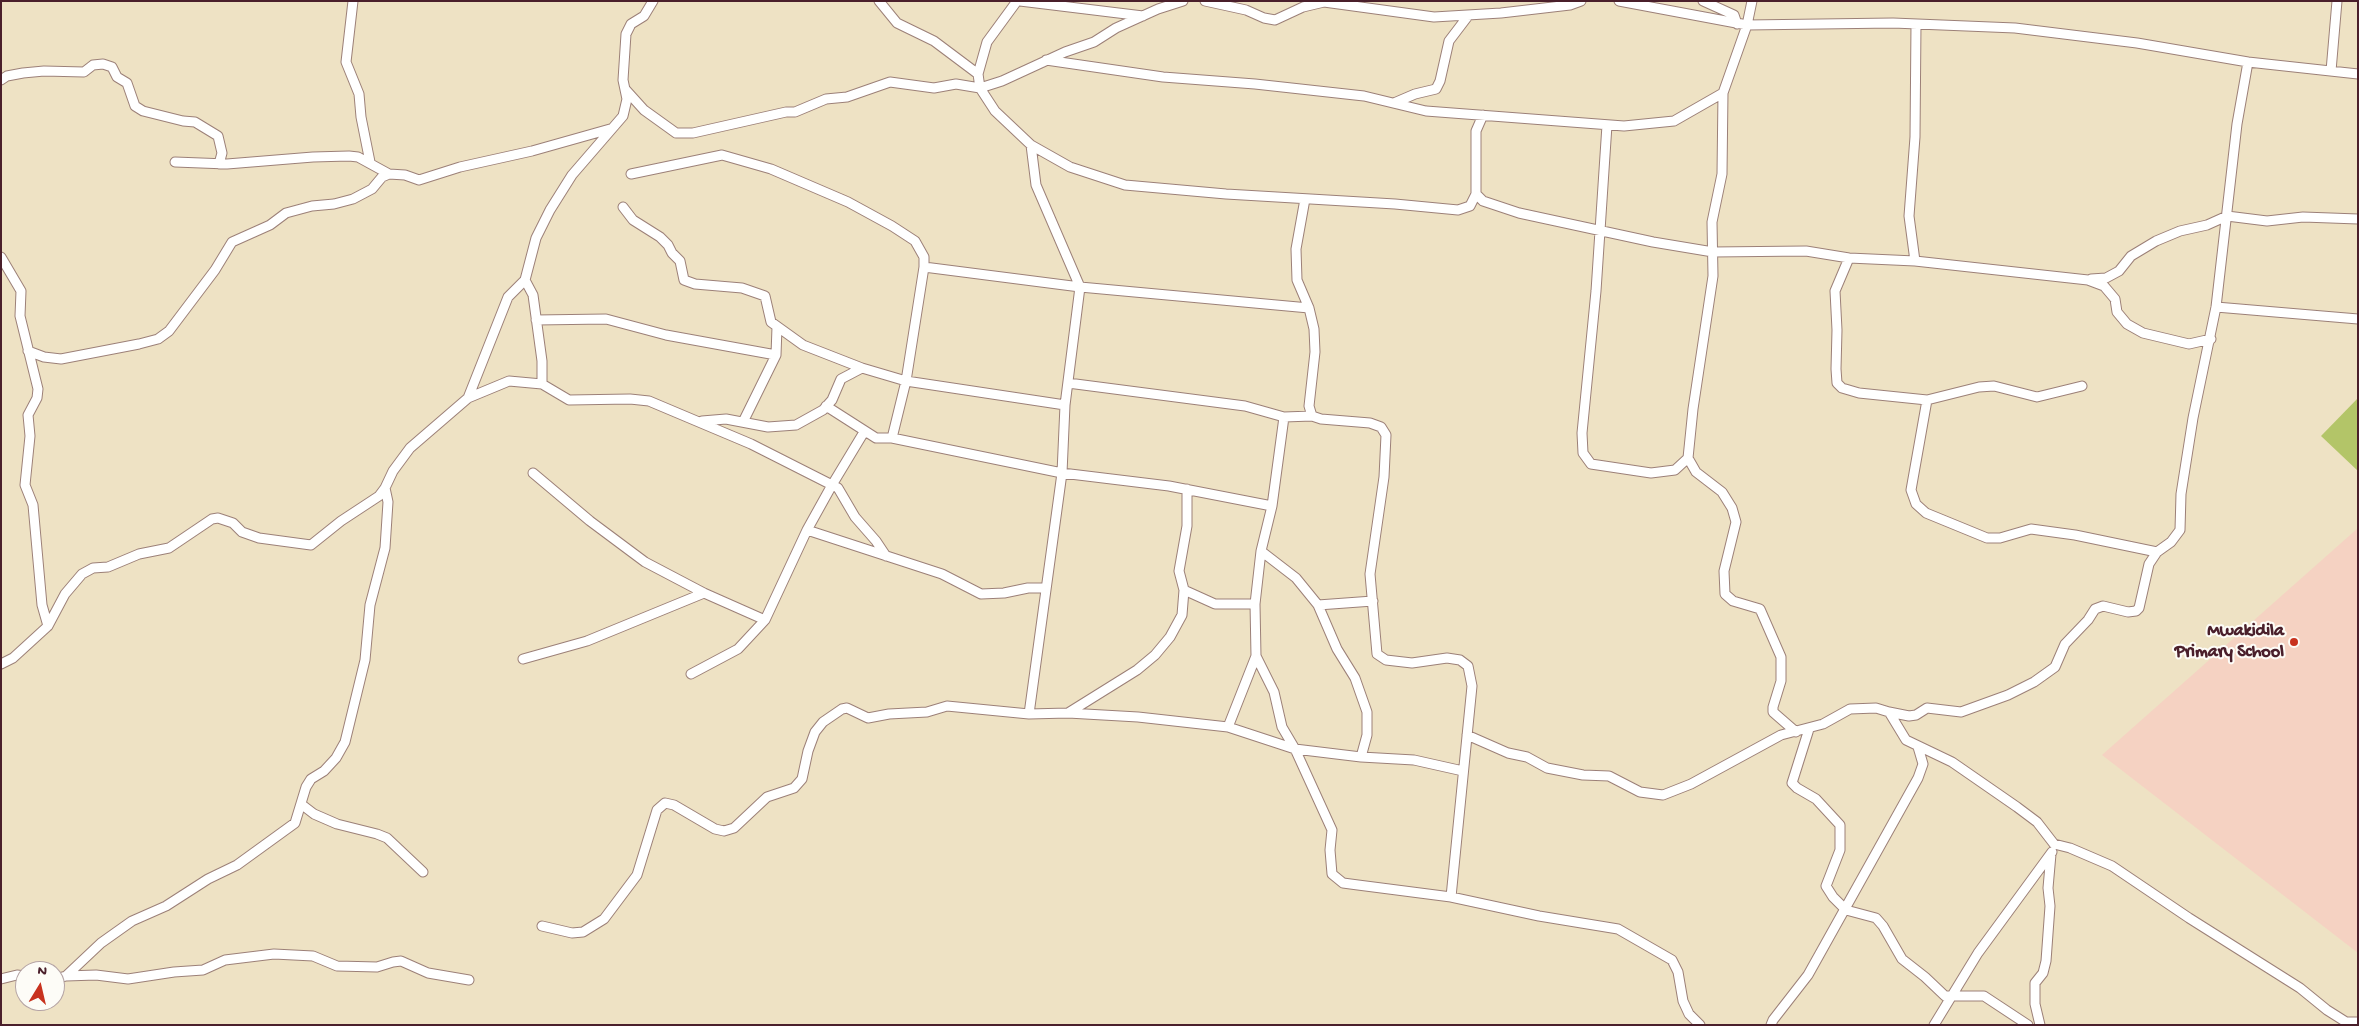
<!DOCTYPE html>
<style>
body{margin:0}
#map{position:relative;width:2359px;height:1026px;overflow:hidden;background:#eee2c4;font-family:"Gochi Hand",sans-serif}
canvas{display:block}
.frame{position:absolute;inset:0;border:2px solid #4a1f2b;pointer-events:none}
.north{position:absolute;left:15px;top:961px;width:50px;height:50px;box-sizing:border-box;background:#fdfcf7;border:1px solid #b5a4a5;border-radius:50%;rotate:9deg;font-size:14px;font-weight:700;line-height:20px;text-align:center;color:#4a1f2b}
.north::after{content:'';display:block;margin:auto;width:18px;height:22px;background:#c8321e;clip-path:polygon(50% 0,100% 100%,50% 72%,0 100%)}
</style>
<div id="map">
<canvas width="2359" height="1026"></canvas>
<div class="frame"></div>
<div class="north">N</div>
</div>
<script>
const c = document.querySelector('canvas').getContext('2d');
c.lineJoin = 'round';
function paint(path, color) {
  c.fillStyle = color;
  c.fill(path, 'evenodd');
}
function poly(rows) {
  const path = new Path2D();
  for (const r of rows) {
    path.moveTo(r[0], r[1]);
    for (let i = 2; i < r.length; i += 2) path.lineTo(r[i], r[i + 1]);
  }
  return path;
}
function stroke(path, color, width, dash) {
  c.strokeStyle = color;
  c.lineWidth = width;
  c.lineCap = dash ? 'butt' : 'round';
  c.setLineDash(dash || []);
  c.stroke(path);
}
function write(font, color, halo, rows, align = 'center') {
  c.font = font + ' "Gochi Hand",sans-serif';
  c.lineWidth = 4;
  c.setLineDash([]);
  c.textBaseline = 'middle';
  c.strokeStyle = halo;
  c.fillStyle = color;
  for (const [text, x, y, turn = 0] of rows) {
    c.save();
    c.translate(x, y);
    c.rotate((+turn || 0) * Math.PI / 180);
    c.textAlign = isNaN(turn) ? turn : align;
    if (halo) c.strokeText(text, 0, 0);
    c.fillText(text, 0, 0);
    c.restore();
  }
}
const built = poly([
 [2358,528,2358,953,2102,755]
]);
const green = poly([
 [2358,398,2358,471,2321,436]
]);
const street = poly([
 [353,1,346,62,359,94,361,117,370,162],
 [879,1,897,23,934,41,978,74,980,88,995,111,1031,145,1070,167,1125,185,1226,194,1395,204,1458,210,1470,206,1476,194,1476,131,1483,115],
 [1020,1,1143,16],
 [1205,1,1246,10,1264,18,1275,20,1303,7,1324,2,1434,17,1501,13,1570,5,1581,1],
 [1619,1,1747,25,1893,23,2015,28,2137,43,2248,62,2358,74],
 [1703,1,1734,15,1737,24],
 [1752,1,1747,25,1723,93,1722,174,1712,222,1713,276,1693,409,1688,458,1696,472,1722,492,1732,508,1736,522,1724,571,1725,594,1733,601,1760,609,1781,657,1781,681,1773,707,1773,712,1796,732],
 [1046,60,1163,77,1255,84,1364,96,1426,111,1624,126,1674,121,1723,93],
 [2331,71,2337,1],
 [978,74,987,42,1017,1],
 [1,80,7,76,23,73,44,71,84,72,93,65,103,64,112,67,117,77,127,83,135,106,143,111,183,121,195,122,218,136,222,153,219,164],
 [625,89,644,110,676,133,693,133,786,112,795,112,826,99,847,97,890,82,934,88,956,84,980,88,1002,81,1065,52,1094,42,1116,28,1158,9,1183,1],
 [1394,103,1415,94,1436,89,1440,81,1449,41,1468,16],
 [1607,125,1596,291,1582,433,1583,453,1591,464,1651,473,1675,470,1688,458],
 [175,162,227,164,313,157,349,156,358,157,389,174],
 [631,174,722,155,771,169,848,202,892,226,915,241,924,257,924,267,906,381,892,438],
 [1476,194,1483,201,1519,213,1653,242,1713,252,1806,251,1849,258,1915,261,2088,280,2104,286,2115,299,2117,312,2127,324,2143,333,2189,344,2211,339],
 [1305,199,1296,249,1297,280,1309,308,1314,329,1315,352,1309,406,1312,416,1321,419,1370,423,1381,427,1386,435,1384,477,1370,574,1377,654,1386,660,1412,663,1447,658,1460,660,1468,666,1472,686,1451,897],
 [623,207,633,220,660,237,668,245,672,253,680,261,684,280,695,284,742,288,765,296,771,322,803,345,862,368,906,381,1065,405],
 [1,257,21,291,20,316,38,389,37,398,28,415,30,436,25,485,33,505,42,605,48,626],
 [1849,258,1835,291,1837,330,1836,369,1837,383,1842,388,1859,393,1927,400,1979,387,1994,386,2037,397,2082,386],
 [1915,261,1909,216,1915,137,1916,24],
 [924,267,1080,287,1309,308],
 [2091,279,2106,278,2119,271,2131,256,2156,241,2180,231,2207,225,2227,216,2267,221,2303,217,2358,219],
 [525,280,533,295,542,361,542,384],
 [2216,307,2358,319],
 [536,320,606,319,666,335,776,355],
 [28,351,44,357,61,359,139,344,158,339,169,331,215,270,232,242,270,225,286,213,312,206,334,204,353,199,372,189,382,177,389,174,405,175,419,180,460,167,532,151,610,129],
 [1068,383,1245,406,1284,417,1312,416],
 [468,398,509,381,542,384,569,400,630,399,649,401,751,444,832,485,838,488,855,517,876,541,886,556],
 [1927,400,1911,490,1916,504,1926,513,1987,538,2000,538,2031,529,2075,535,2157,552],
 [826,406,876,438,892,438,1062,473,1169,486,1272,506],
 [702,421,726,419,768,427,796,425,823,410,832,400,841,379,862,368],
 [743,422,776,355,777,327],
 [533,473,590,521,645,562,704,593,765,620],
 [1187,489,1187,526,1179,571,1184,590,1215,604,1255,604],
 [807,530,942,574,981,594,1004,593,1028,588,1046,588],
 [1261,551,1296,578,1318,605,1373,601],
 [1318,605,1337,649,1355,678,1367,712,1367,735,1361,757],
 [1256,656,1274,692,1282,727,1295,749,1332,830,1330,850,1332,874,1343,883,1358,885,1451,897,1539,916,1618,929,1672,960,1678,972,1683,1001,1689,1014,1700,1025],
 [523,659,587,641,704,593],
 [1,664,13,658,48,626,65,594,82,574,93,568,108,567,139,554,169,548,212,519,218,518,233,523,242,532,259,538,311,545,341,521,379,496,385,488],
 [691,674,738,649,765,620,807,530,832,485,864,432],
 [1889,712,1909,716,1916,715,1927,708,1961,712,2008,695,2034,682,2055,667,2065,644,2088,620,2095,609,2103,606,2128,612,2136,611,2139,608,2149,564,2157,552,2171,542,2180,530,2181,494,2193,418,2216,307,2237,124,2248,62],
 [1068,713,1137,670,1155,655,1170,637,1182,615,1184,590],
 [1029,714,1062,473,1065,405,1080,287,1036,185,1031,145],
 [1228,727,1256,656,1255,604,1261,551,1272,506,1284,417],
 [1809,729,1792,783,1797,788,1816,799,1840,825,1840,850,1826,886,1833,897,1846,910,1876,918,1883,926,1902,959,1925,977,1945,996,1984,996,2028,1025],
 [1467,735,1508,753,1527,757,1547,768,1583,775,1609,776,1640,792,1663,795,1691,784,1781,735,1823,724,1850,709,1876,708,1889,712,1906,740,1952,762,2017,807,2037,822,2054,844,2070,848,2112,866,2189,918,2300,988,2327,1010,2346,1022,2358,1022],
 [301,804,314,814,337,824,377,834,387,838,423,872],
 [542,926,572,933,583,932,604,919,637,875,657,810,665,803,674,805,715,829,724,831,734,828,767,797,794,788,802,779,808,751,815,732,823,722,842,709,847,708,868,718,889,714,927,712,947,706,1029,714,1068,713,1138,717,1228,727,1295,749,1361,757,1414,760,1463,771],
 [66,976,101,943,132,921,166,906,208,879,237,865,295,823,306,787,311,779,324,771,336,758,345,742,365,660,370,605,385,548,388,502,385,488,393,471,410,448,468,398,508,297,525,280,536,238,550,210,572,175,623,116,627,99,623,80,626,34,631,24,644,16,653,1],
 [1,979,17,975,25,976],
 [55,979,66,976,96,975,128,979,174,972,203,970,225,960,274,954,313,956,337,966,377,967,393,962,401,961,428,973,469,980],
 [1771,1025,1773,1020,1808,975,1918,778,1923,764,1918,747],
 [1934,1025,1978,953,2052,852],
 [2040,1025,2035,1004,2035,983,2043,973,2046,961,2050,906,2048,888,2051,854]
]);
const markers = [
 [2294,642,5,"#c8321e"]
];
const poiNames = [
 ["Mwakidila",2284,632],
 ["Primary School",2284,653]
];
paint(built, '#f5d2c2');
paint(green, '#b3c568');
stroke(street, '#9c8078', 11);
stroke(street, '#fff', 9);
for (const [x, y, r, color] of markers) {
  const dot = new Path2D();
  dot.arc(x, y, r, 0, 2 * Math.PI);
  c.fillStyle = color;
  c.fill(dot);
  stroke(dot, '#fdfcf7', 2);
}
write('bold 18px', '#4a1f2b', '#fdfcf7', poiNames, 'right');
</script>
